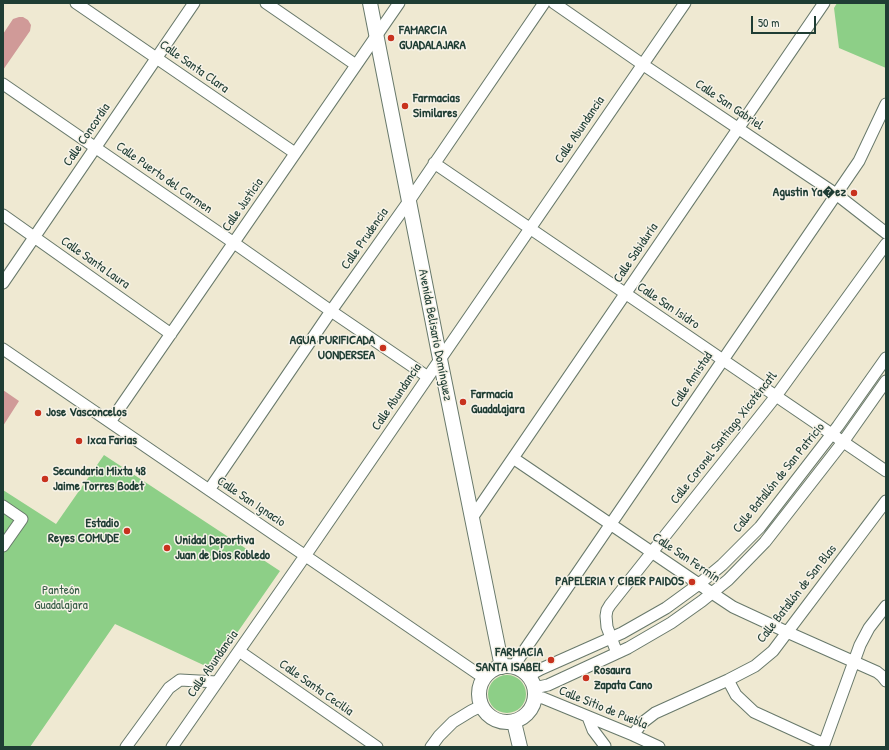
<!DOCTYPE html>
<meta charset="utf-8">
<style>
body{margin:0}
#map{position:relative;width:889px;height:750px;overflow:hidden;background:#efe9d2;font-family:"Patrick Hand",sans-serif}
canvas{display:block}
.frame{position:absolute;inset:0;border:4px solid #1f3d34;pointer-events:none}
.scale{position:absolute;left:751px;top:16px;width:65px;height:18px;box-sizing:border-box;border:2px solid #1f3d34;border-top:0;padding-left:5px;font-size:12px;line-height:14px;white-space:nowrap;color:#1f3d34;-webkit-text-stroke:3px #f7f3e8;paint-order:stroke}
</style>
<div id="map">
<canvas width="889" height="750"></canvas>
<div class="frame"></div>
<div class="scale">50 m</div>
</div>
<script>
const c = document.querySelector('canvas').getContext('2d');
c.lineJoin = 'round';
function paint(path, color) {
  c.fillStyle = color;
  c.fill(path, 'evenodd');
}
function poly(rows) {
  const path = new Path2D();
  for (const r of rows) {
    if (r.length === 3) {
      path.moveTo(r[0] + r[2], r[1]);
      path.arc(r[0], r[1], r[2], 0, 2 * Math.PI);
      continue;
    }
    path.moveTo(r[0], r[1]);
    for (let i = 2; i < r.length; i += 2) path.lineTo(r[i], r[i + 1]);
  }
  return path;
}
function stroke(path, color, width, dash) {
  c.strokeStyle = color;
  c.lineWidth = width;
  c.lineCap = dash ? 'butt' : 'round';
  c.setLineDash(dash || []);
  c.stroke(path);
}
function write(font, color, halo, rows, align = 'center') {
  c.font = font + ' "Patrick Hand",sans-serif';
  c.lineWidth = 3;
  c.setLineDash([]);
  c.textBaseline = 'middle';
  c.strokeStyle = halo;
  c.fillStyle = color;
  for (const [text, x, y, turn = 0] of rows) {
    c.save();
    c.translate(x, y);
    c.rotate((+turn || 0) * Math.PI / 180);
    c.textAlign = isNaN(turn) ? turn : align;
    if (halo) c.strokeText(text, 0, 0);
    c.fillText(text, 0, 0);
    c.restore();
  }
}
const green = poly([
 [837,3,886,3,886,68,839,48,834,8],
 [104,455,280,571,212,669,115,624,30,747,3,747,3,490,56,524],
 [507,694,19]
]);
const building = poly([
 [19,17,23,17,28,20,31,25,30,31,3,70,3,34,13,19],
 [3,390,19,401,3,426]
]);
const minor = poly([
 [76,3,295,153],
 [266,3,356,65],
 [554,3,642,64,836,194,886,233],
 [3,84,234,243,331,311,428,377],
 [434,163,886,471],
 [3,215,171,334],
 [3,283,194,3],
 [3,349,484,678],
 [110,422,399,3],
 [513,458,712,593,733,607,787,632,877,672,882,676,886,681],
 [209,490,331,311,409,201,544,3],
 [3,506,22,519,3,546],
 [472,518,824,3],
 [239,651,377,747],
 [617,653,607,627,606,616,607,610,610,605,776,396,886,244],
 [513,667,859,161,886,104],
 [528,676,541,669,622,633,666,608,699,584,722,565,760,527,838,426,886,358],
 [728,680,736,695,754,712,824,744],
 [534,688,548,685,628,648,671,623,702,601,728,580,765,542,843,442,886,381],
 [535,697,543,698,633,735,659,747],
 [588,717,593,730,605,746],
 [633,735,642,723,655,713,728,680,755,666,773,651,886,501],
 [126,747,169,688,180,680,217,682],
 [172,747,305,556,685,3],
 [431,747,439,736,453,722,471,711,481,706],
 [823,747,860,645,869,628,886,606]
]);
const major = poly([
 [370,3,440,359,502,667],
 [507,694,28],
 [514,722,520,747]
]);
const markers = [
 [391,38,4,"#c8321e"],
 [405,106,4,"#c8321e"],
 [854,193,4,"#c8321e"],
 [383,348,4,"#c8321e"],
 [463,402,4,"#c8321e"],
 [38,413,4,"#c8321e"],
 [79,441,4,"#c8321e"],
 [45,479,4,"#c8321e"],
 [127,531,4,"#c8321e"],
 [167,548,4,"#c8321e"],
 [692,582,4,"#c8321e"],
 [551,660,4,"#c8321e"],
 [586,678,4,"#c8321e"]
];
const poiNames = [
 ["FAMARCIA",399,31],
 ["GUADALAJARA",399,46],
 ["Farmacias",413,99],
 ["Similares",413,114],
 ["Agustin Ya�ez",846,193,"right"],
 ["AGUA PURIFICADA",375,341,"right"],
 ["UONDERSEA",375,356,"right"],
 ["Farmacia",471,395],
 ["Guadalajara",471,410],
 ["Jose Vasconcelos",46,413],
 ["Ixca Farias",87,441],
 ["Secundaria Mixta 48",53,472],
 ["Jaime Torres Bodet",53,487],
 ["Estadio",119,524,"right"],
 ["Reyes COMUDE",119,539,"right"],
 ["Unidad Deportiva",175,541],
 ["Juan de Dios Robledo",175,556],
 ["PAPELERIA Y CIBER PAIDOS",684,582,"right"],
 ["FARMACIA",543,653,"right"],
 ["SANTA ISABEL",543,668,"right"],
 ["Rosaura",594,671],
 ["Zapata Cano",594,686]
];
const streetNames = [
 ["Calle Santa Clara",194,67,35],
 ["Calle San Gabriel",729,105,34],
 ["Calle Abundancia",580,130,-56],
 ["Calle Concordia",87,135,-56],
 ["Calle Puerto del Carmen",164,178,35],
 ["Calle Justicia",243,205,-55],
 ["Calle Prudencia",365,239,-55],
 ["Calle Sabiduría",636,253,-56],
 ["Calle Santa Laura",95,263,35],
 ["Calle San Isidro",668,306,34],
 ["Avenida Belisario Domínguez",435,335,79],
 ["Calle Amistad",692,380,-56],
 ["Calle Abundancia",397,397,-56],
 ["Calle Coronel Santiago Xicoténcatl",724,438,-52],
 ["Calle Batallón de San Patricio",779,478,-51],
 ["Calle San Ignacio",251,502,34],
 ["Calle San Fermín",686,558,34],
 ["Calle Batallón de San Blas",797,594,-52],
 ["Calle Abundancia",213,664,-55],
 ["Calle Santa Cecilia",316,688,35],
 ["Calle Sitio de Puebla",603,708,22]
];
const parkNames = [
 ["Panteón",61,591],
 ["Guadalajara",61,606]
];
paint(green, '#8dcf87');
paint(building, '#d09a98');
stroke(minor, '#68796b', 13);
stroke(major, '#68796b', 16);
stroke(minor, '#fff', 11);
stroke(major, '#fff', 14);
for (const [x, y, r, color] of markers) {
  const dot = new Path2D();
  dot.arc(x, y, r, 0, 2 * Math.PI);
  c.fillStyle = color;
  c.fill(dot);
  stroke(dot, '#f7f3e8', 1.5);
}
write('bold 13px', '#1f3d34', '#f7f3e8', poiNames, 'left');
write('13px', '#1f3d34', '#f7f3e8', streetNames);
write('13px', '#355a45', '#f7f3e8', parkNames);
</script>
